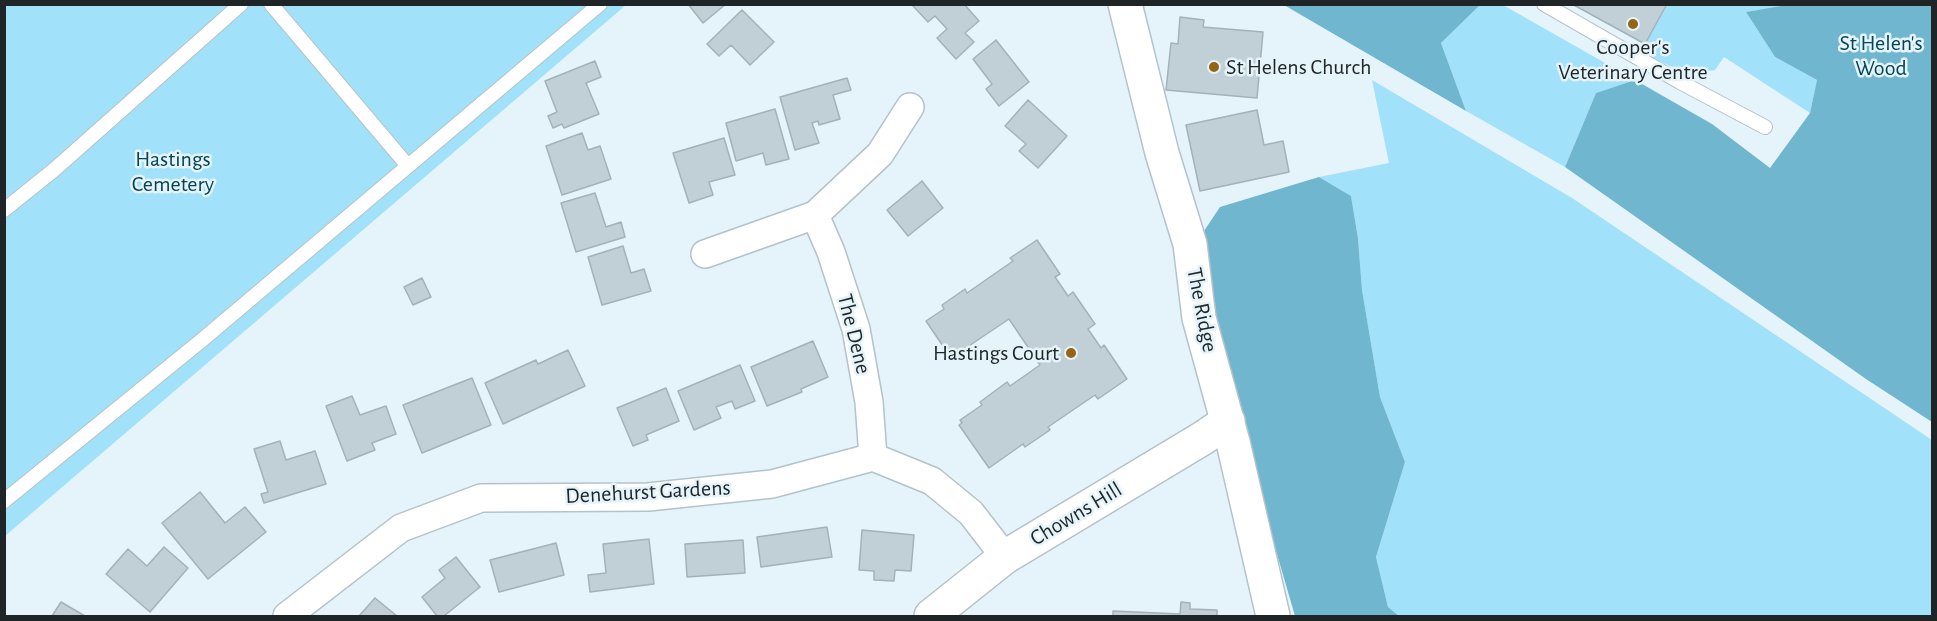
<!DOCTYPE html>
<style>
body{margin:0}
#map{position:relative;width:1937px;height:621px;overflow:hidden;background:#e4f4fa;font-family:"Alegreya Sans",sans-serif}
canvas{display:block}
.frame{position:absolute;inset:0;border:6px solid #1f2527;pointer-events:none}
</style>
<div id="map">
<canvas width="1937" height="621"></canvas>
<div class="frame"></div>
</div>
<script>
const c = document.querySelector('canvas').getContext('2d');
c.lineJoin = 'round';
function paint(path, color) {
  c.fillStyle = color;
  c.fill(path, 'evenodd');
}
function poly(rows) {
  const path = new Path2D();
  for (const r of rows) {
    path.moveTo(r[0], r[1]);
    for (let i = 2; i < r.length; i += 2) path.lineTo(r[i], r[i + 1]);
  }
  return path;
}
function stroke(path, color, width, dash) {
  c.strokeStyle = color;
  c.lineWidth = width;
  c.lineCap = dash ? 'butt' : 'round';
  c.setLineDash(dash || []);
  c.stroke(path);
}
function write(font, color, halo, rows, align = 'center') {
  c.font = font + ' "Alegreya Sans",sans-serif';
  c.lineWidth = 5;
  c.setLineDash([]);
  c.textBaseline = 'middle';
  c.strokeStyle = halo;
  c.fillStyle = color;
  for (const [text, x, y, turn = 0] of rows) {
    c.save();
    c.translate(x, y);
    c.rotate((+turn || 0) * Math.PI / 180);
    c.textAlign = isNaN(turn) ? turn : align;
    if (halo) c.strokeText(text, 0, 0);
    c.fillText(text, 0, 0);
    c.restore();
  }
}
const green = poly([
 [5,5,626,5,5,536],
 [1480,5,1503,5,1635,80,1596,93,1565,167,1466,111,1441,43],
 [1667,5,1793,5,1746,12,1775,57,1817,80,1810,113,1724,57,1715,70,1696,73,1670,66,1641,52],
 [1372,80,1572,198,1932,440,1932,616,1399,616,1388,607,1376,557,1405,462,1380,397,1362,290,1358,238,1351,196,1319,177,1389,163]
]);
const forest = poly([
 [1793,4,1932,5,1932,422,1866,379,1565,167,1596,93,1635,80,1712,124,1770,168,1810,113,1817,80,1775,57,1746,12],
 [1284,5,1480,5,1441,43,1466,111],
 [1319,177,1351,196,1358,238,1362,290,1380,397,1405,462,1376,557,1388,607,1399,616,1295,616,1270,530,1207,278,1202,234,1220,207]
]);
const building = poly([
 [688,4,726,4,703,23,688,4],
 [915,4,964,4,979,21,965,33,974,42,956,59,937,38,947,29,935,16,928,22,913,6,915,4],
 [1572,4,1667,4,1645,44,1572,4],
 [742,10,774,42,750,65,731,45,719,56,707,44,742,10],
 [1180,17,1204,20,1203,27,1263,32,1257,98,1166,90,1171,43,1178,44,1180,17],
 [996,40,1029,82,999,106,986,89,992,84,973,59,996,40],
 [595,61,601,77,586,83,599,114,564,128,562,124,553,128,548,116,557,112,545,81,595,61],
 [847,78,851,90,833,95,840,119,819,125,818,121,812,123,819,143,795,150,780,97,847,78],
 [1028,100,1067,136,1038,168,1019,151,1026,144,1005,126,1028,100],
 [775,109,789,159,766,165,763,153,736,161,726,123,775,109],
 [1257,110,1264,145,1283,141,1289,172,1200,191,1186,125,1257,110],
 [582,133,588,150,600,146,611,179,562,195,546,146,582,133],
 [724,138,735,175,709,182,713,195,689,203,673,153,724,138],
 [922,181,943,208,908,236,887,210,922,181],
 [595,193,606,227,621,222,625,237,576,252,561,203,595,193],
 [1037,240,1060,274,1055,277,1068,296,1073,292,1095,324,1088,329,1101,348,1104,345,1127,379,1098,399,1095,395,1048,427,1050,430,1025,447,1023,444,989,468,959,425,962,423,960,420,982,405,980,402,1007,382,1010,386,1040,365,1009,319,951,358,926,321,944,309,942,305,965,289,967,293,1013,261,1010,258,1037,240],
 [623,246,631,273,644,269,651,291,602,305,588,257,623,246],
 [422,278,431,297,413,305,404,287,422,278],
 [813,341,828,377,801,389,802,392,767,406,751,367,813,341],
 [568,350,585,386,503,424,485,383,536,360,538,364,568,350],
 [740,365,755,401,735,409,732,401,716,407,721,418,694,430,678,391,740,365],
 [472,378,491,425,422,453,403,405,472,378],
 [666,388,679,421,646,435,648,440,633,446,617,408,666,388],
 [352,396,360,415,386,406,396,434,372,443,375,450,347,461,326,406,352,396],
 [280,441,286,460,315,451,326,484,264,503,261,494,268,492,254,449,280,441],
 [200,492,225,523,245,507,266,532,208,579,162,523,200,492],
 [827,527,832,557,761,567,757,537,827,527],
 [862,530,914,535,911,571,895,570,894,581,874,580,874,571,859,570,862,530],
 [649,539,654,584,590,592,588,575,606,573,603,544,649,539],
 [743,540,745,573,687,577,685,544,743,540],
 [556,543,564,575,499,592,490,560,556,543],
 [164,547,188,568,150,612,106,574,128,549,147,566,164,547],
 [456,557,480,587,444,616,437,616,422,597,445,578,439,570,456,557],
 [375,598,397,616,359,616,375,598],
 [61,602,85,616,52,616,61,602],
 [1181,602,1190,603,1190,609,1217,610,1217,616,1113,616,1113,611,1180,614,1181,602]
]);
const service = poly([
 [271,4,408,166],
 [1544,4,1680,82,1765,127],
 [4,210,55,169,241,4],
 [4,501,202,340,600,4]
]);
const minor = poly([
 [815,215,831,252,856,329,869,402,873,457],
 [705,254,815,215,880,154,910,107],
 [287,616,401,528,481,498,648,497,772,484,873,457,932,481,971,513,1005,557]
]);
const tertiary = poly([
 [931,616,1005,557,1203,438,1228,421]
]);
const secondary = poly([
 [1125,4,1162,153,1190,244,1199,318,1233,442,1273,616]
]);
const markers = [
 [1633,24,6,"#956414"],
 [1214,67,6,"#956414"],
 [1071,353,6,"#956414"]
];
const parkNames = [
 ["St Helen's",1881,43],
 ["Wood",1881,68],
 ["Hastings",173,159],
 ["Cemetery",173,184]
];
const poiNames = [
 ["Cooper's",1633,47],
 ["Veterinary Centre",1633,72],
 ["St Helens Church",1226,67,"left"],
 ["Hastings Court",1059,353,"right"]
];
const streetNames = [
 ["The Ridge",1202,310,79],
 ["The Dene",854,334,76],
 ["Denehurst Gardens",648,492,-3],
 ["Chowns Hill",1076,514,-31]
];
paint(green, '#a1e1fa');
paint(forest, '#70b6cf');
paint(building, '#c0d0d6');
stroke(building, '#a3b2b8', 1.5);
stroke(service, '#b4c3c9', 16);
stroke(minor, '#b4c3c9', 30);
stroke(tertiary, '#b4c3c9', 36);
stroke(secondary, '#b4c3c9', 36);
stroke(service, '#fff', 14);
stroke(minor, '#fff', 27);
stroke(tertiary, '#fff', 33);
stroke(secondary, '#fff', 33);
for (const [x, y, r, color] of markers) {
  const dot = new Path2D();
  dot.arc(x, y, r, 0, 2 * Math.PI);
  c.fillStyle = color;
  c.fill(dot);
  stroke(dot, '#e4f4fa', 2);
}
write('22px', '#044456', '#e4f4fa', parkNames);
write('22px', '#1f2527', '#e4f4fa', poiNames);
write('22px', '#1f2527', '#e4f4fa', streetNames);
</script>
